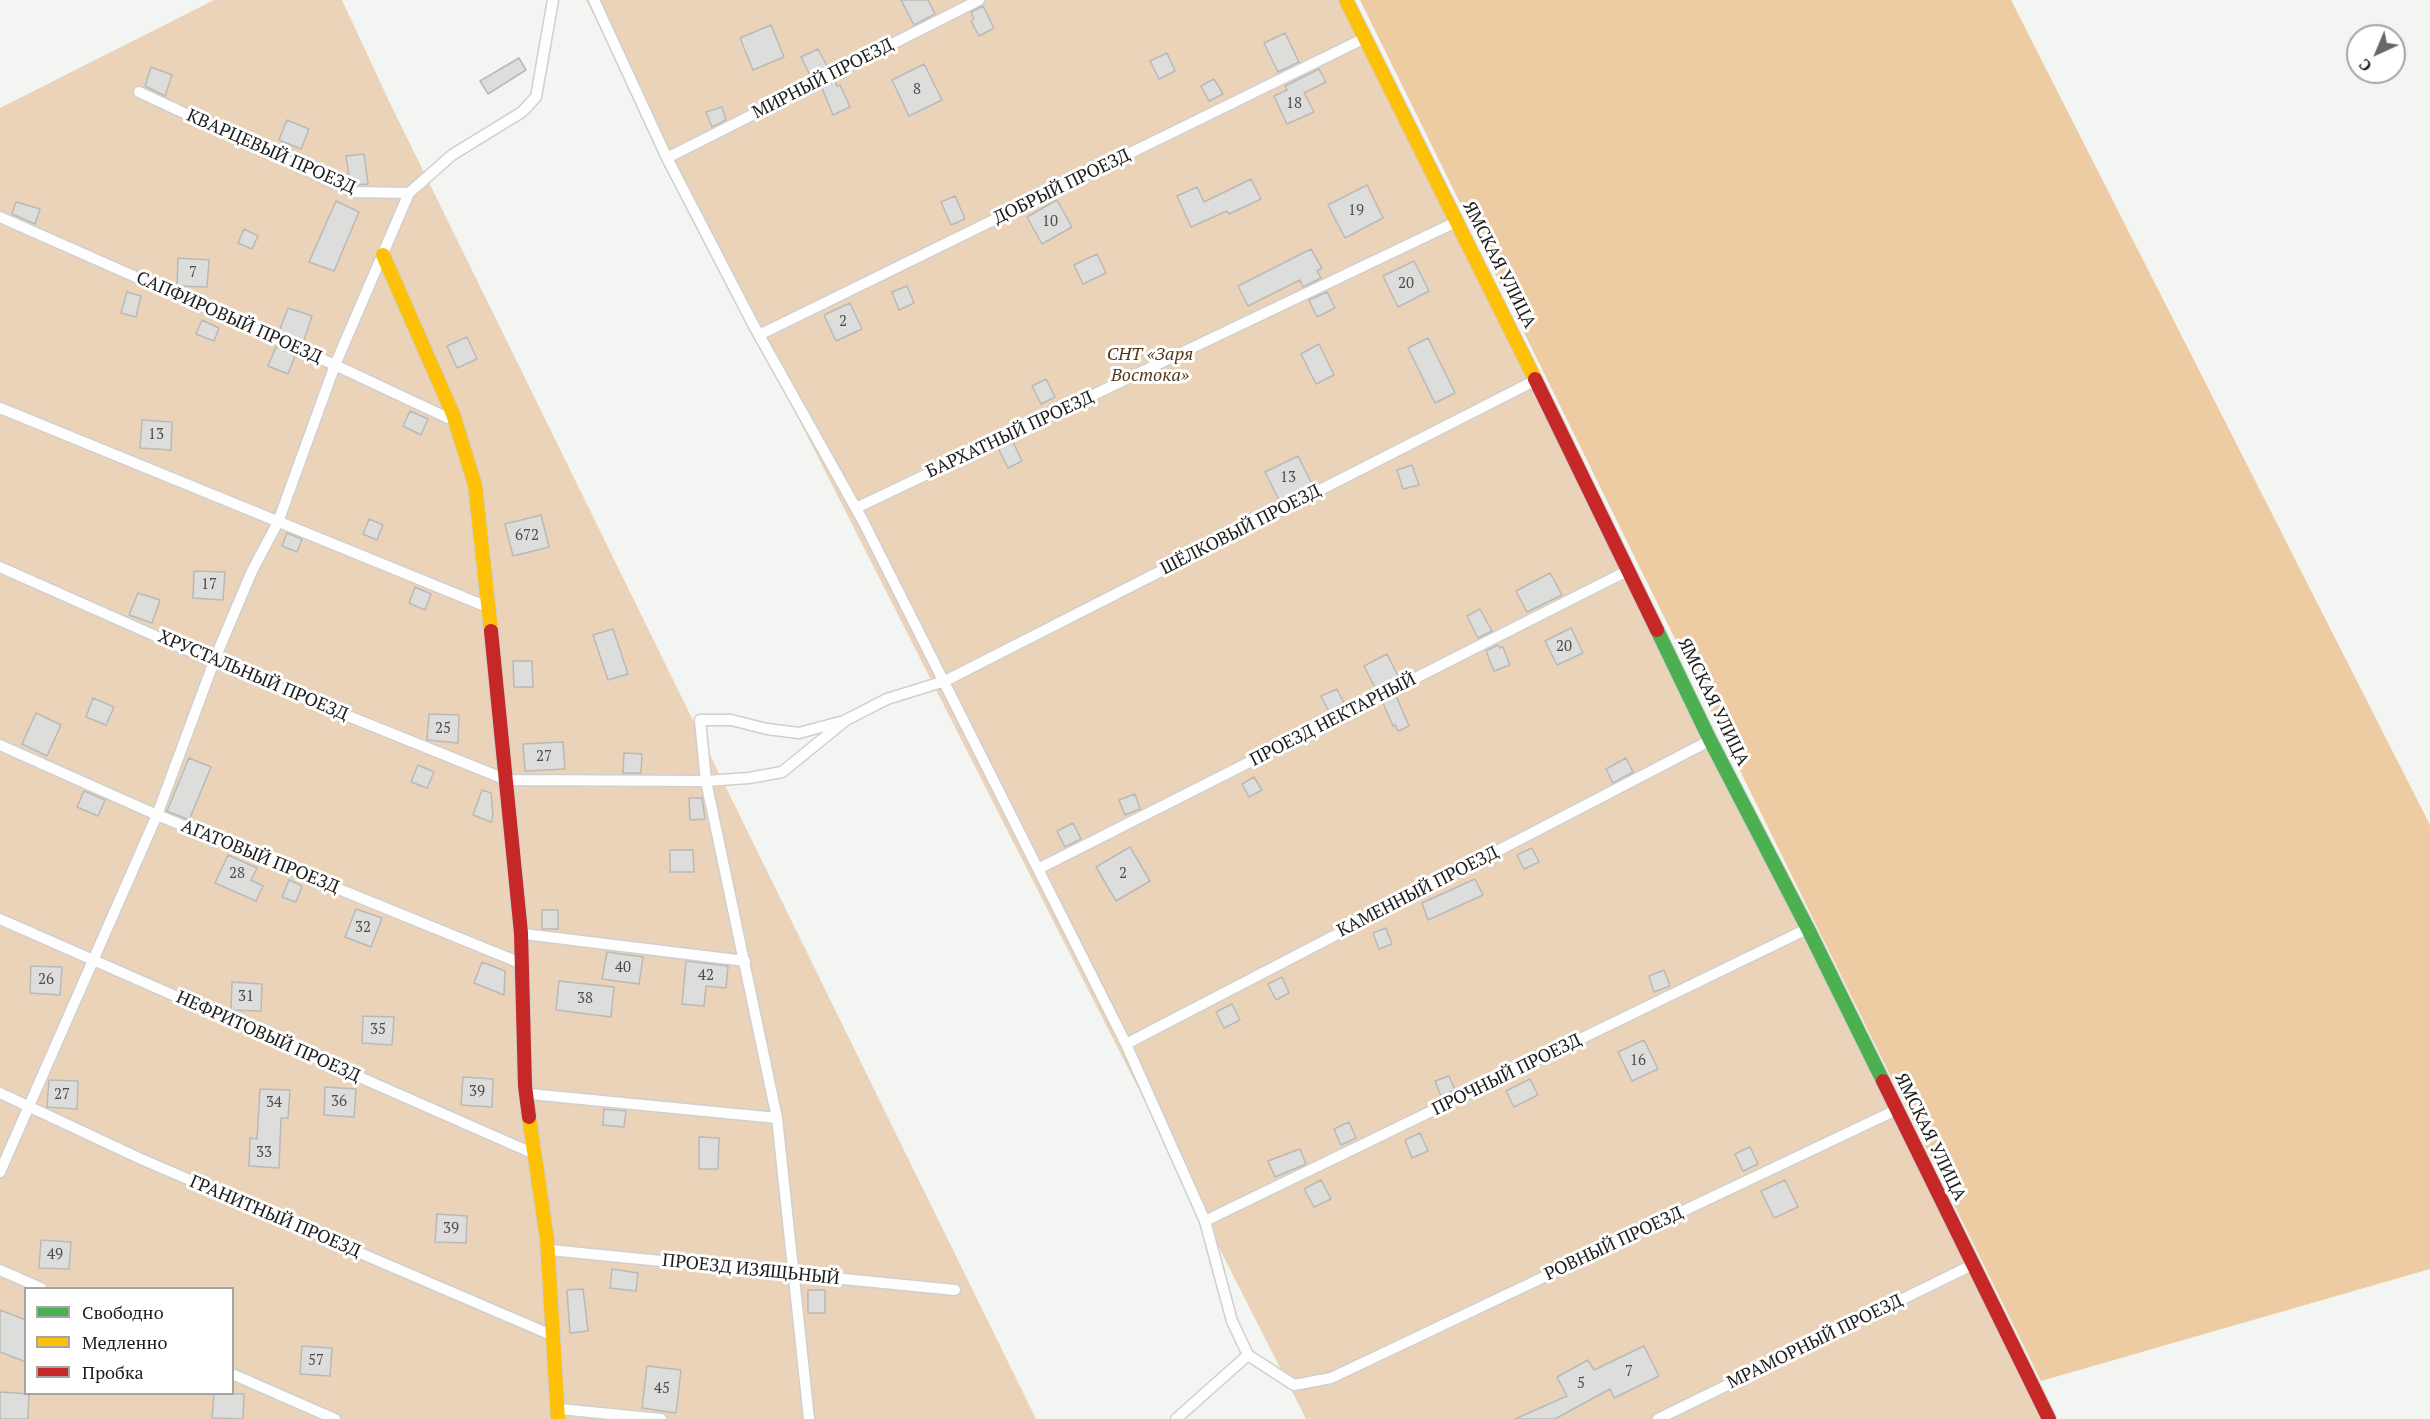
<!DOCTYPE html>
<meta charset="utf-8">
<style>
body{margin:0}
#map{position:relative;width:2430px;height:1419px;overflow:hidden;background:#f3f5f2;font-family:"PT Serif",serif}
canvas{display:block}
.legend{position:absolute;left:24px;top:1287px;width:210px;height:108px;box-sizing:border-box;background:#fff;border:2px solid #a4a5a4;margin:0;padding:8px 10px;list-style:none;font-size:18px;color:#1c1d1b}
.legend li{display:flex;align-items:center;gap:12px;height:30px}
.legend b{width:30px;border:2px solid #a4a5a4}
.north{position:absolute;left:2346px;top:24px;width:60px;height:60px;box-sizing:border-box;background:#fff;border:2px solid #a4a5a4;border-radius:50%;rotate:224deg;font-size:16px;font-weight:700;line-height:24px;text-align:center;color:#1c1d1b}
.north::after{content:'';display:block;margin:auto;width:21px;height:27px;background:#676966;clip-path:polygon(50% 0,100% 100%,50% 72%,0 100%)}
</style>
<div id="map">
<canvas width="2430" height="1419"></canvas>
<ul class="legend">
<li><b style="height:8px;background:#4caf50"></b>Свободно</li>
<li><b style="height:8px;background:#ffc107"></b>Медленно</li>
<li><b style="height:8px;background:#c62828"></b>Пробка</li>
</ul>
<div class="north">С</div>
</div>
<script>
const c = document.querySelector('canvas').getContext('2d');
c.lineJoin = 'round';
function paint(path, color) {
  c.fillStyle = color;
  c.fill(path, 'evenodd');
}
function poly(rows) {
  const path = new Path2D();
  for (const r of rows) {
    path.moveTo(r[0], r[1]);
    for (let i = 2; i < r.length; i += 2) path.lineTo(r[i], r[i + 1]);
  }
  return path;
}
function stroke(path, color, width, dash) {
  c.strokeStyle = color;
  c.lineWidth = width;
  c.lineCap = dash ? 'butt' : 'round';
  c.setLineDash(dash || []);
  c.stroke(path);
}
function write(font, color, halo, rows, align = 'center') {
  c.font = font + ' "PT Serif",serif';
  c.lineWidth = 6;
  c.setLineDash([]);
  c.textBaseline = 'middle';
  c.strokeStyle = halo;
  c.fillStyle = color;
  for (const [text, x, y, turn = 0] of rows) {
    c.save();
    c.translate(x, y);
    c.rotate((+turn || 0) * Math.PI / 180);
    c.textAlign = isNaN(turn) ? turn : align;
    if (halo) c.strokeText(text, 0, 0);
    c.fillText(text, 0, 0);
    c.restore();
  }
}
const green = poly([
 [214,0,342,0,388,99,1036,1419,0,1419,0,108],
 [26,1288,232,1288,232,1394,26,1394],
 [586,0,1346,0,2049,1419,1306,1419]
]);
const forest = poly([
 [1360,0,2011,0,2430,825,2430,1269,2041,1381]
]);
const building = poly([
 [901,0,928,0,935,14,914,25,901,0],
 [983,6,994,28,979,36,971,21,974,19,971,12,983,6],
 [771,25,784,57,753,70,740,38,771,25],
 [1285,33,1299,62,1278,72,1264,43,1285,33],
 [818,49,828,68,810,75,801,57,818,49],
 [1167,53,1175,71,1159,79,1150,61,1167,53],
 [519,58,526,70,488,94,480,81,519,58],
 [924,64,942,100,909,116,892,80,924,64],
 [151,67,172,75,165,96,145,86,151,67],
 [1319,69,1326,82,1304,93,1314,112,1287,124,1274,96,1287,90,1285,86,1319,69],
 [1214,79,1223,94,1209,101,1201,86,1214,79],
 [835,81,837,86,840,85,850,107,833,115,822,88,835,81],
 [722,107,726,120,712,127,706,112,722,107],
 [287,120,309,129,301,149,279,140,287,120],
 [364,154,368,184,355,185,350,182,346,156,364,154],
 [1251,179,1261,199,1229,214,1227,211,1191,227,1177,196,1197,187,1204,202,1251,179],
 [1367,185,1383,218,1345,238,1328,205,1367,185],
 [955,196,965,219,951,225,941,202,955,196],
 [1057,200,1072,227,1042,244,1027,217,1057,200],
 [336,201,359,212,334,271,309,262,336,201],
 [16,202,40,209,35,224,12,214,16,202],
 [244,229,258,236,252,249,238,243,244,229],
 [1311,249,1322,268,1317,271,1321,278,1303,287,1300,280,1248,306,1238,286,1311,249],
 [1097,254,1106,273,1083,284,1074,265,1097,254],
 [178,258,209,260,207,287,177,286,178,258],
 [1414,261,1429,291,1398,307,1383,276,1414,261],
 [907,286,914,303,899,310,892,292,907,286],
 [127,292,141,296,136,317,121,313,127,292],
 [1327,292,1335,308,1317,317,1309,300,1327,292],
 [850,303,862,329,836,341,824,315,850,303],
 [288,308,312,316,303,343,279,332,288,308],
 [202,320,219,328,214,341,196,334,202,320],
 [467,337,477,359,457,368,447,346,467,337],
 [1428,338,1455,393,1435,403,1408,348,1428,338],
 [1319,344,1334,375,1316,384,1301,354,1319,344],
 [276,347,295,356,288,374,268,366,276,347],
 [1046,379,1055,397,1041,404,1032,386,1046,379],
 [410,411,428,419,421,435,403,426,410,411],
 [142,420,172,422,171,450,140,448,142,420],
 [1013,442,1022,461,1008,468,998,448,1013,442],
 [1298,456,1312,484,1279,500,1265,472,1298,456],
 [1412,465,1419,485,1403,489,1397,470,1412,465],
 [541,515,549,547,513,556,505,524,541,515],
 [369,519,383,525,377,540,363,534,369,519],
 [287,533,302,539,297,552,282,546,287,533],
 [194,571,225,572,223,600,193,598,194,571],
 [1550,573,1562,595,1527,612,1516,591,1550,573],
 [415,587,431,594,425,610,409,603,415,587],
 [138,593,160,600,152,623,129,615,138,593],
 [1480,609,1492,631,1478,638,1467,616,1480,609],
 [1571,628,1583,653,1557,665,1545,641,1571,628],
 [613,629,628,674,608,680,593,635,613,629],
 [1498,645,1500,648,1503,647,1510,665,1494,671,1486,651,1498,645],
 [1387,654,1398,676,1376,689,1364,666,1387,654],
 [513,661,532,661,533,687,514,687,513,661],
 [1337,689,1345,705,1329,712,1321,696,1337,689],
 [1396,696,1409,726,1398,731,1395,725,1393,726,1383,703,1396,696],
 [93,698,114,707,106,725,86,717,93,698],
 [36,713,61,725,47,756,22,744,36,713],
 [429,714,459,715,458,743,427,740,429,714],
 [563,742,565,769,525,771,523,744,563,742],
 [624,753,642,754,641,773,623,773,624,753],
 [189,758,211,767,189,820,167,811,189,758],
 [1626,758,1633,772,1613,783,1606,769,1626,758],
 [418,765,434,772,427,788,411,782,418,765],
 [1254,777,1262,790,1249,797,1242,784,1254,777],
 [482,790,491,793,493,816,491,822,473,815,482,790],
 [84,791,105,800,98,816,77,807,84,791],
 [1135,794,1140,809,1125,815,1119,800,1135,794],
 [689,798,702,798,705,819,690,820,689,798],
 [1073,823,1081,839,1065,847,1057,831,1073,823],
 [1130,847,1150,881,1116,901,1096,867,1130,847],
 [1532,848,1539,862,1524,869,1517,855,1532,848],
 [670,850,693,850,694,872,670,872,670,850],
 [228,855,257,868,251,880,263,886,256,901,215,883,228,855],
 [1475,879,1483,895,1428,920,1422,903,1475,879],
 [289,880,302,886,296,902,282,897,289,880],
 [356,909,382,918,371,947,345,937,356,909],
 [542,910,558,910,558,929,542,929,542,910],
 [1386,928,1392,944,1379,949,1373,933,1386,928],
 [607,952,643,957,639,984,602,979,607,952],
 [686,961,728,966,726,988,706,986,704,1006,682,1004,686,961],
 [482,962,505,971,504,995,474,983,482,962],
 [31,966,62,967,60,995,30,993,31,966],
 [1664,970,1670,986,1654,992,1649,976,1664,970],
 [1282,977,1289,993,1276,1000,1268,984,1282,977],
 [559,981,614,987,611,1017,556,1010,559,981],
 [232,982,262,984,261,1011,231,1010,232,982],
 [1232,1004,1240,1020,1224,1028,1216,1012,1232,1004],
 [363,1016,394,1017,392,1045,362,1043,363,1016],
 [1644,1040,1658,1069,1632,1081,1618,1052,1644,1040],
 [1449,1076,1455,1090,1441,1096,1435,1081,1449,1076],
 [463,1077,493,1079,492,1107,461,1105,463,1077],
 [1530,1079,1538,1095,1514,1107,1506,1091,1530,1079],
 [49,1080,78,1081,77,1109,47,1107,49,1080],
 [325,1087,356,1089,354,1117,324,1115,325,1087],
 [260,1089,290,1090,288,1118,281,1118,279,1168,249,1166,250,1138,257,1139,260,1089],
 [604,1109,626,1111,624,1127,603,1125,604,1109],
 [1349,1122,1356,1138,1341,1145,1334,1129,1349,1122],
 [1420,1133,1428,1151,1412,1158,1405,1140,1420,1133],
 [699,1137,719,1138,718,1169,699,1169,699,1137],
 [1750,1147,1758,1164,1743,1171,1735,1154,1750,1147],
 [1300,1149,1306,1164,1275,1177,1268,1161,1300,1149],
 [1321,1180,1331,1199,1314,1207,1304,1189,1321,1180],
 [1785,1180,1798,1207,1774,1218,1761,1191,1785,1180],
 [437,1214,467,1216,466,1243,435,1242,437,1214],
 [41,1240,71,1242,69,1269,39,1268,41,1240],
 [612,1269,638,1273,636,1291,610,1288,612,1269],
 [583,1289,588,1331,570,1333,567,1290,583,1289],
 [808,1290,825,1290,825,1313,808,1313,808,1290],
 [0,1310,26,1320,26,1362,0,1352,0,1310],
 [302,1346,332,1348,330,1376,300,1374,302,1346],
 [1644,1346,1659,1376,1614,1398,1610,1389,1555,1419,1515,1419,1567,1396,1557,1377,1588,1360,1594,1370,1644,1346],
 [647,1366,681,1370,676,1413,642,1408,647,1366],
 [0,1392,29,1394,28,1419,0,1419,0,1392],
 [214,1394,244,1394,243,1419,212,1418,214,1394]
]);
const lane = poly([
 [594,0,667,158,754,326,863,521,1126,1044,1205,1221,1232,1321,1248,1355,1294,1385,1331,1378,1894,1111],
 [139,92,353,192,409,193],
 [667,158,979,0],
 [0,217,335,365,448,418],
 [759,335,1365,38],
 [0,408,485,606],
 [856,508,1456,222],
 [0,567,214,662,507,780,706,781,749,778,782,772,846,720,887,699,945,681,1534,381],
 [0,745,157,815,518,962],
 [1038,869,1627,571],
 [0,919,530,1152],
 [524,934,745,961],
 [1126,1044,1709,741],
 [0,1093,141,1159,549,1334],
 [530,1094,777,1118],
 [0,1172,157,815,216,656,252,571,278,522,335,365,409,193,452,155,522,112,536,97,553,0],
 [1205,1221,1807,929],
 [550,1250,955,1290],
 [0,1270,41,1288],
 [232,1374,335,1419],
 [560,1409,661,1419],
 [809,1419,777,1118,706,781,700,720,731,720,767,729,799,733,840,722],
 [1176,1419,1248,1355],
 [1658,1419,1972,1265]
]);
const fast = poly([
 [1657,630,1710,740,1808,929,1883,1081]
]);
const slow = poly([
 [1346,0,1535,379],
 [383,255,453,414,475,485,491,631],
 [529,1117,547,1239,558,1419]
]);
const jam = poly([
 [1535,379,1657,630],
 [491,631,521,933,525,1086,529,1117],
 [1883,1081,2049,1419]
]);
const numberNames = [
 ["8",917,90],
 ["18",1294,104],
 ["19",1356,211],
 ["10",1050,222],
 ["7",193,273],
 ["20",1406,284],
 ["2",843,322],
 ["13",156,435],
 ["13",1288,478],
 ["672",527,536],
 ["17",209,585],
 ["20",1564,647],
 ["25",443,729],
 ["27",544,757],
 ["28",237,874],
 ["2",1123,874],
 ["32",363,928],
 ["40",623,968],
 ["42",706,976],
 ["26",46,980],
 ["31",246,997],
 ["38",585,999],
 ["35",378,1030],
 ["16",1638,1061],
 ["39",477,1092],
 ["27",62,1095],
 ["36",339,1102],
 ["34",274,1103],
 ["33",264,1153],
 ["39",451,1229],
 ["49",55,1255],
 ["57",316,1361],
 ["7",1629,1372],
 ["5",1581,1384],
 ["45",662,1389]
];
const streetNames = [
 ["МИРНЫЙ ПРОЕЗД",823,79,-27],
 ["КВАРЦЕВЫЙ ПРОЕЗД",271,152,24],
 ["ДОБРЫЙ ПРОЕЗД",1062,187,-26],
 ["ЯМСКАЯ УЛИЦА",1499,265,63],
 ["САПФИРОВЫЙ ПРОЕЗД",229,318,24],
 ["БАРХАТНЫЙ ПРОЕЗД",1010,435,-25],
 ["ШЁЛКОВЫЙ ПРОЕЗД",1241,530,-27],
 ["ХРУСТАЛЬНЫЙ ПРОЕЗД",253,676,23],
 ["ЯМСКАЯ УЛИЦА",1713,702,64],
 ["ПРОЕЗД НЕКТАРНЫЙ",1333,720,-27],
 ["АГАТОВЫЙ ПРОЕЗД",260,857,22],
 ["КАМЕННЫЙ ПРОЕЗД",1418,892,-27],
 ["НЕФРИТОВЫЙ ПРОЕЗД",268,1037,24],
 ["ПРОЧНЫЙ ПРОЕЗД",1507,1075,-26],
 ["ЯМСКАЯ УЛИЦА",1930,1137,64],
 ["ГРАНИТНЫЙ ПРОЕЗД",275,1217,23],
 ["РОВНЫЙ ПРОЕЗД",1614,1244,-25],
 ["ПРОЕЗД ИЗЯЩЬНЫЙ",751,1270,6],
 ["МРАМОРНЫЙ ПРОЕЗД",1815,1342,-26]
];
const parkNames = [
 ["СНТ «Заря",1150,355],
 ["Востока»",1150,376]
];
paint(green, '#ebd3b9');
paint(forest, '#edcba3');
paint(building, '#dddedb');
stroke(building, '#b9b9b7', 1.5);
stroke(lane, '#cfd0ce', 13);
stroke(fast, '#cfd0ce', 16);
stroke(slow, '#cfd0ce', 16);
stroke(jam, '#cfd0ce', 16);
stroke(lane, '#fdfefd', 10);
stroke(fast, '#4caf50', 14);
stroke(slow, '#ffc107', 14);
stroke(jam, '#c62828', 14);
write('15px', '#4d4e4c', null, numberNames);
write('18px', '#1c1d1b', '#fff', streetNames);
write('italic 18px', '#53381a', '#fff', parkNames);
</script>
